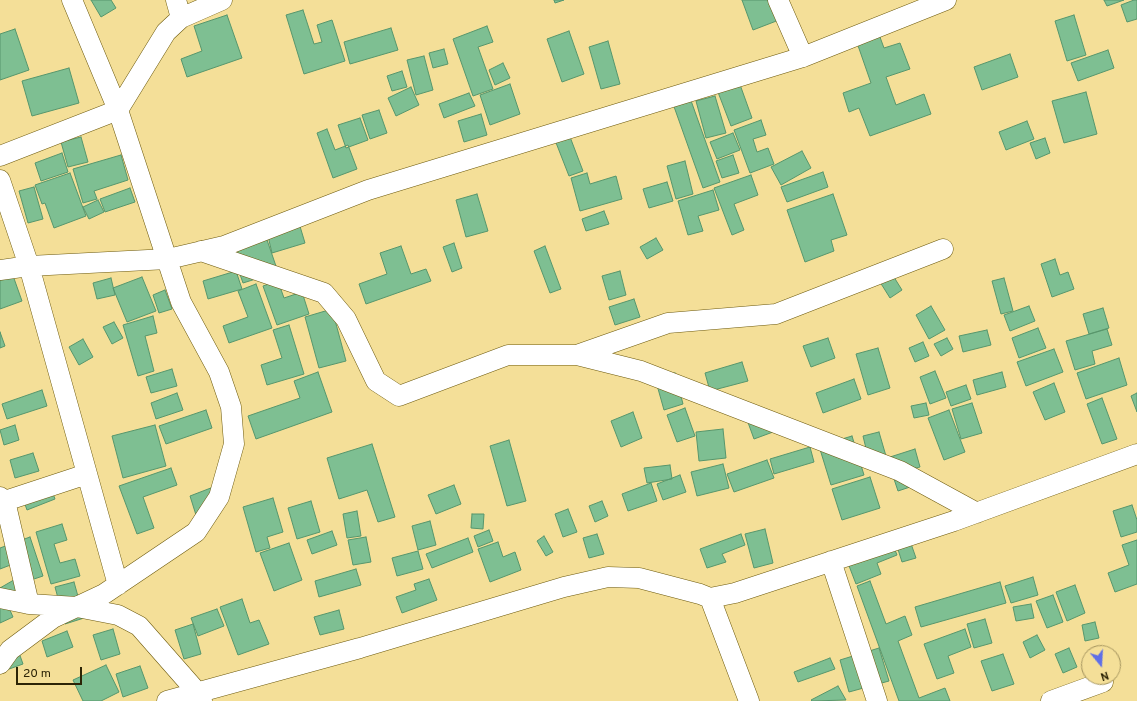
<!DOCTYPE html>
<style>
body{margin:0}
#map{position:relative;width:1137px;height:701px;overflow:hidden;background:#f4df98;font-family:Overpass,sans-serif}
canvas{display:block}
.north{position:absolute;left:1081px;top:645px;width:40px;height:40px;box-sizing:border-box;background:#f4df98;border:1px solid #a4945e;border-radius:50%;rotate:162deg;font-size:11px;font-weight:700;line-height:16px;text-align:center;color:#2c2406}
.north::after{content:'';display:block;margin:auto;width:14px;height:18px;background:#5f6fe7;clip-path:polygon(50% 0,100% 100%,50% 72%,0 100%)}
.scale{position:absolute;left:16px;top:667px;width:66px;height:18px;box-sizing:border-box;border:2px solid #2c2406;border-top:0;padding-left:5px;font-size:12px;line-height:14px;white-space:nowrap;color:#2c2406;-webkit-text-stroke:3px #f4df98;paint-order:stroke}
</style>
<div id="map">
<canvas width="1137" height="701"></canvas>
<div class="north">N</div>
<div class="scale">20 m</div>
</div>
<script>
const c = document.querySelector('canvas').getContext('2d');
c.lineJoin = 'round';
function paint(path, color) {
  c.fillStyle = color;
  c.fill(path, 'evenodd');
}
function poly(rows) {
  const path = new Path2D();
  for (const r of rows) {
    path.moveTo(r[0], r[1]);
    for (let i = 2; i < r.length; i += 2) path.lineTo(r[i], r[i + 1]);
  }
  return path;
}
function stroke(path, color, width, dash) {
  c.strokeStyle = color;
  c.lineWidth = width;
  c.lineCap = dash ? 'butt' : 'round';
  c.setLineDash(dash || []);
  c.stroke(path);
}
const building = poly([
 [91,0,111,0,116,8,101,17,91,0],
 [554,0,564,0,555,3,554,0],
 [742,0,771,0,779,20,753,30,742,0],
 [1104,0,1124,0,1107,6,1104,0],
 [1134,0,1137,0,1137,19,1127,22,1121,5,1134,0],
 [303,10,314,44,322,42,317,25,332,20,345,61,304,74,286,15,303,10],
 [227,15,242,58,187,77,181,59,202,51,194,26,227,15],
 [1074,15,1086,55,1067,61,1055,21,1074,15],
 [487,26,493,42,478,47,493,89,473,96,453,39,487,26],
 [391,28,398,50,350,64,344,42,391,28],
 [15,29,29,70,0,80,0,34,15,29],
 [877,29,884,48,900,43,910,69,886,77,896,105,924,94,931,114,870,136,859,108,849,112,843,93,871,83,855,37,877,29],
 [569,31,584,74,562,82,547,39,569,31],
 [608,41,620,84,601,89,589,47,608,41],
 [444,49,448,64,433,68,429,53,444,49],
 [1108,50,1114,68,1078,81,1071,63,1108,50],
 [1010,54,1018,77,982,90,974,67,1010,54],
 [424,56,433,90,416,95,407,60,424,56],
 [503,63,510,78,495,85,489,70,503,63],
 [69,68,79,103,32,116,22,81,69,68],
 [402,71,407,87,392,91,387,76,402,71],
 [738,79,752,118,731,126,716,87,738,79],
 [510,84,520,114,490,125,480,95,510,84],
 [411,87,419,105,396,116,388,98,411,87],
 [1086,92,1097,134,1064,143,1052,101,1086,92],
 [469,93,475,106,444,118,439,104,469,93],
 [689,95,720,182,703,188,672,101,689,95],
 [715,96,726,133,706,138,696,101,715,96],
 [379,110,387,133,370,139,362,115,379,110],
 [481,114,487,135,464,142,458,121,481,114],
 [360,118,368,140,346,148,338,125,360,118],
 [761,120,766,135,753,139,757,152,768,148,774,164,750,173,734,130,761,120],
 [1027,121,1034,139,1006,150,999,132,1027,121],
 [327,129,335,150,348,145,357,169,333,178,317,133,327,129],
 [567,129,583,171,569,176,553,135,567,129],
 [733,133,740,150,717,159,710,142,733,133],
 [81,137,88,162,68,167,61,142,81,137],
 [1045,138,1050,153,1036,159,1030,143,1045,138],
 [802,151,811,168,781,185,771,167,802,151],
 [62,153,68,172,41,181,35,163,62,153],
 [121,155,128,180,94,191,97,199,83,203,73,169,121,155],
 [733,155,739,173,722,178,716,161,733,155],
 [685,161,693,194,676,199,667,166,685,161],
 [823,172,828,187,787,202,781,187,823,172],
 [70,173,86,216,54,228,45,203,42,204,35,185,70,173],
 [587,173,590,184,616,176,622,199,580,211,571,178,587,173],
 [751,175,758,195,734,204,744,230,732,235,714,188,751,175],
 [667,182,673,201,649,208,643,189,667,182],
 [34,187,43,219,28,223,19,191,34,187],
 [130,188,135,202,105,212,100,199,130,188],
 [713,190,719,210,698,216,703,231,688,235,678,201,713,190],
 [477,194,488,231,466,237,456,200,477,194],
 [833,194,847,235,831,240,834,251,805,262,787,210,833,194],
 [98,200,104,212,89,219,83,207,98,200],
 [604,211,609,224,586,231,582,219,604,211],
 [299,223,305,243,272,253,267,232,299,223],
 [265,234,278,272,243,283,230,246,265,234],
 [656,238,663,250,647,259,640,247,656,238],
 [454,243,462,268,452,272,443,247,454,243],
 [401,246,411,274,426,269,431,281,366,304,359,284,387,274,380,253,401,246],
 [545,246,561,289,550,293,534,251,545,246],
 [1055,259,1060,275,1068,272,1074,289,1052,297,1041,264,1055,259],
 [11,270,22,301,0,309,0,274,11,270],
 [236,271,242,289,208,299,203,281,236,271],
 [620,271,626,295,609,300,602,276,620,271],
 [892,274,902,290,890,298,880,282,892,274],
 [142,277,156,311,127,322,113,288,142,277],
 [111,278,115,295,97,299,93,283,111,278],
 [1004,278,1013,311,1001,314,992,281,1004,278],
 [278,281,284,298,302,292,309,314,277,325,263,286,278,281],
 [256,284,272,328,229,343,223,326,248,317,238,291,256,284],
 [165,290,172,309,159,313,153,295,165,290],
 [634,299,640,317,615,325,609,307,634,299],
 [931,306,945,330,929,339,916,315,931,306],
 [1029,306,1035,321,1010,331,1004,315,1029,306],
 [1103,308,1109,328,1089,334,1083,314,1103,308],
 [332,309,346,361,319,368,305,317,332,309],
 [153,316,157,333,145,336,154,371,138,376,123,325,153,316],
 [114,322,123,338,112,344,103,327,114,322],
 [289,325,304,374,267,385,261,365,282,358,273,330,289,325],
 [1038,328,1046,348,1019,358,1012,338,1038,328],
 [1107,329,1112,345,1092,351,1095,364,1075,370,1066,341,1107,329],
 [987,330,991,345,963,352,959,336,987,330],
 [0,332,5,346,0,348,0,332],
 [828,338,835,358,811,367,803,346,828,338],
 [947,338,953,349,941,356,934,344,947,338],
 [83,339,93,357,79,365,69,347,83,339],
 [923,342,929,356,915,362,909,348,923,342],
 [878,348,890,388,868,395,856,354,878,348],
 [1054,349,1063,372,1026,386,1017,362,1054,349],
 [1119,358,1127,385,1086,399,1077,373,1119,358],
 [742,362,748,381,710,391,705,373,742,362],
 [172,369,177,386,151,393,146,377,172,369],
 [935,371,946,398,930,404,920,377,935,371],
 [318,372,332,412,256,439,248,416,300,398,294,381,318,372],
 [1002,372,1006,387,977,395,973,380,1002,372],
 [675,373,683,404,664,410,655,378,675,373],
 [854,379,861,399,823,413,816,393,854,379],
 [1054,383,1065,412,1045,420,1033,392,1054,383],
 [966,385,971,399,951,406,946,392,966,385],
 [42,390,47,406,7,419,2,404,42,390],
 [177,393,183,410,156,419,151,403,177,393],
 [1137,393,1137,412,1131,396,1137,393],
 [1102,398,1117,439,1102,444,1087,404,1102,398],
 [926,403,929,415,914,418,911,406,926,403],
 [972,403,982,433,961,439,952,409,972,403],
 [685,408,695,436,677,442,667,415,685,408],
 [206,410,212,428,166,444,159,426,206,410],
 [949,410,965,452,944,460,928,418,949,410],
 [633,412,642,438,621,447,611,421,633,412],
 [746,417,773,432,754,439,746,417],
 [15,425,19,440,4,445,0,430,15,425],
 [155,425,166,466,123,478,112,436,155,425],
 [723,429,726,458,699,461,696,432,723,429],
 [879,432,886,456,869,461,863,436,879,432],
 [852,436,864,475,831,485,819,446,852,436],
 [509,440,526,501,507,506,490,446,509,440],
 [372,444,395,517,378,522,367,490,339,499,327,458,372,444],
 [810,447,814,462,774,474,770,459,810,447],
 [915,449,920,467,908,470,913,486,898,491,887,458,915,449],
 [33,453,39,471,15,478,10,460,33,453],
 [767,460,774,478,734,492,727,474,767,460],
 [723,464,729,488,697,496,691,472,723,464],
 [670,465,672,479,647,483,644,468,670,465],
 [171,468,177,485,143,497,154,528,137,534,119,486,171,468],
 [680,475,686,492,663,500,657,484,680,475],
 [870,477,880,508,842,520,832,489,870,477],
 [49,483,55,499,27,510,21,493,49,483],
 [651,483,657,501,628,511,622,494,651,483],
 [454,485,461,504,436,514,428,495,454,485],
 [216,486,196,515,190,496,216,486],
 [273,498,283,532,267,537,270,548,256,552,243,507,273,498],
 [311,501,320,532,297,539,288,508,311,501],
 [602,501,608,516,595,522,589,506,602,501],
 [1132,505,1137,520,1137,532,1121,537,1113,511,1132,505],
 [568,509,577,532,563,537,555,514,568,509],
 [357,511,361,536,347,538,343,514,357,511],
 [472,514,484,514,483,529,471,528,472,514],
 [430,521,436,545,418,550,412,526,430,521],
 [62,524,67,540,54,544,60,563,75,559,80,576,51,584,36,532,62,524],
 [765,529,773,563,754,568,745,534,765,529],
 [489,530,493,541,478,547,474,536,489,530],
 [332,531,337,545,312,554,307,540,332,531],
 [597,534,604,554,589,558,583,538,597,534],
 [741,534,745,545,722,554,726,562,707,568,700,549,741,534],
 [908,535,916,558,902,562,895,540,908,535],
 [544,536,553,552,546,556,537,541,544,536],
 [30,537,43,576,28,581,21,561,0,569,0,548,30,537],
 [366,537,371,562,353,565,348,540,366,537],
 [468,538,473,552,432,568,426,554,468,538],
 [1137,540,1137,584,1115,592,1108,573,1129,565,1122,545,1137,540],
 [498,542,503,557,515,552,521,570,490,582,478,549,498,542],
 [892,542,897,555,877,563,881,574,856,584,846,558,892,542],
 [289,543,302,580,274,591,260,553,289,543],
 [418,551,423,569,397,576,392,558,418,551],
 [356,569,361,585,319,597,315,581,356,569],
 [19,577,25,589,0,599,0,588,19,577],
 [1033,577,1038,595,1011,603,1005,586,1033,577],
 [429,579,437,600,402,613,396,597,416,590,414,584,429,579],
 [870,581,886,624,905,616,912,635,898,641,919,698,945,688,950,701,899,701,857,586,870,581],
 [74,582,84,618,65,624,55,587,74,582],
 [1000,582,1006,603,921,627,915,607,1000,582],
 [1075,585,1085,613,1067,621,1056,592,1075,585],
 [1053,595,1063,622,1047,628,1036,601,1053,595],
 [5,599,13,617,0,623,0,602,5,599],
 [242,599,250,623,259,620,269,644,238,655,220,607,242,599],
 [1031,604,1034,618,1016,621,1013,607,1031,604],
 [217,609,224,626,198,636,191,618,217,609],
 [339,610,344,629,320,635,314,617,339,610],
 [985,619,992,643,974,648,967,624,985,619],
 [1095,622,1099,638,1085,641,1082,625,1095,622],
 [193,624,201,654,184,659,175,630,193,624],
 [113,629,120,654,101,660,93,635,113,629],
 [965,629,971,647,948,656,954,673,937,679,924,644,965,629],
 [67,631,73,647,47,657,42,641,67,631],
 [1037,635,1045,650,1030,658,1023,642,1037,635],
 [879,648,889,681,849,692,840,660,879,648],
 [1069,648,1077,667,1063,673,1055,654,1069,648],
 [18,650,23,664,1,672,18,650],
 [1003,654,1014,684,992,691,981,661,1003,654],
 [830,658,835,669,798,682,794,672,830,658],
 [106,665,119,692,101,701,83,701,73,680,106,665],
 [140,666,148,688,123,697,116,674,140,666],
 [838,686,846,700,812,701,811,700,838,686]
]);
const minor = poly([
 [176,0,181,18],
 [778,0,803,57],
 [0,156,118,110,166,32,181,18,222,0],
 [0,180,29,266,118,585],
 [201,251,324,293,346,319,376,381,399,396,508,355,577,355,641,371,843,449,900,471,977,513],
 [0,270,29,266,168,259,224,246,368,190,803,57,946,0],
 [577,355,668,323,776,314,943,249],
 [0,497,5,501,87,474],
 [5,501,29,604],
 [831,561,877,701],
 [0,598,29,604,77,607,118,615,139,626,197,692,202,701],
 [710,598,749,701],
 [0,664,10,650,53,618,104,594,196,532,219,497,234,444,231,407,219,372,181,302,118,110,72,0],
 [167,701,360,648,564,587,608,577,639,578,700,594,710,598,735,593,954,521,1137,454],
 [1051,701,1103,682]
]);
paint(building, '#7ebf92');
stroke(building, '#56966c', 1);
stroke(minor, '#6d5a0d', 21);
stroke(minor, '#fff', 20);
</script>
